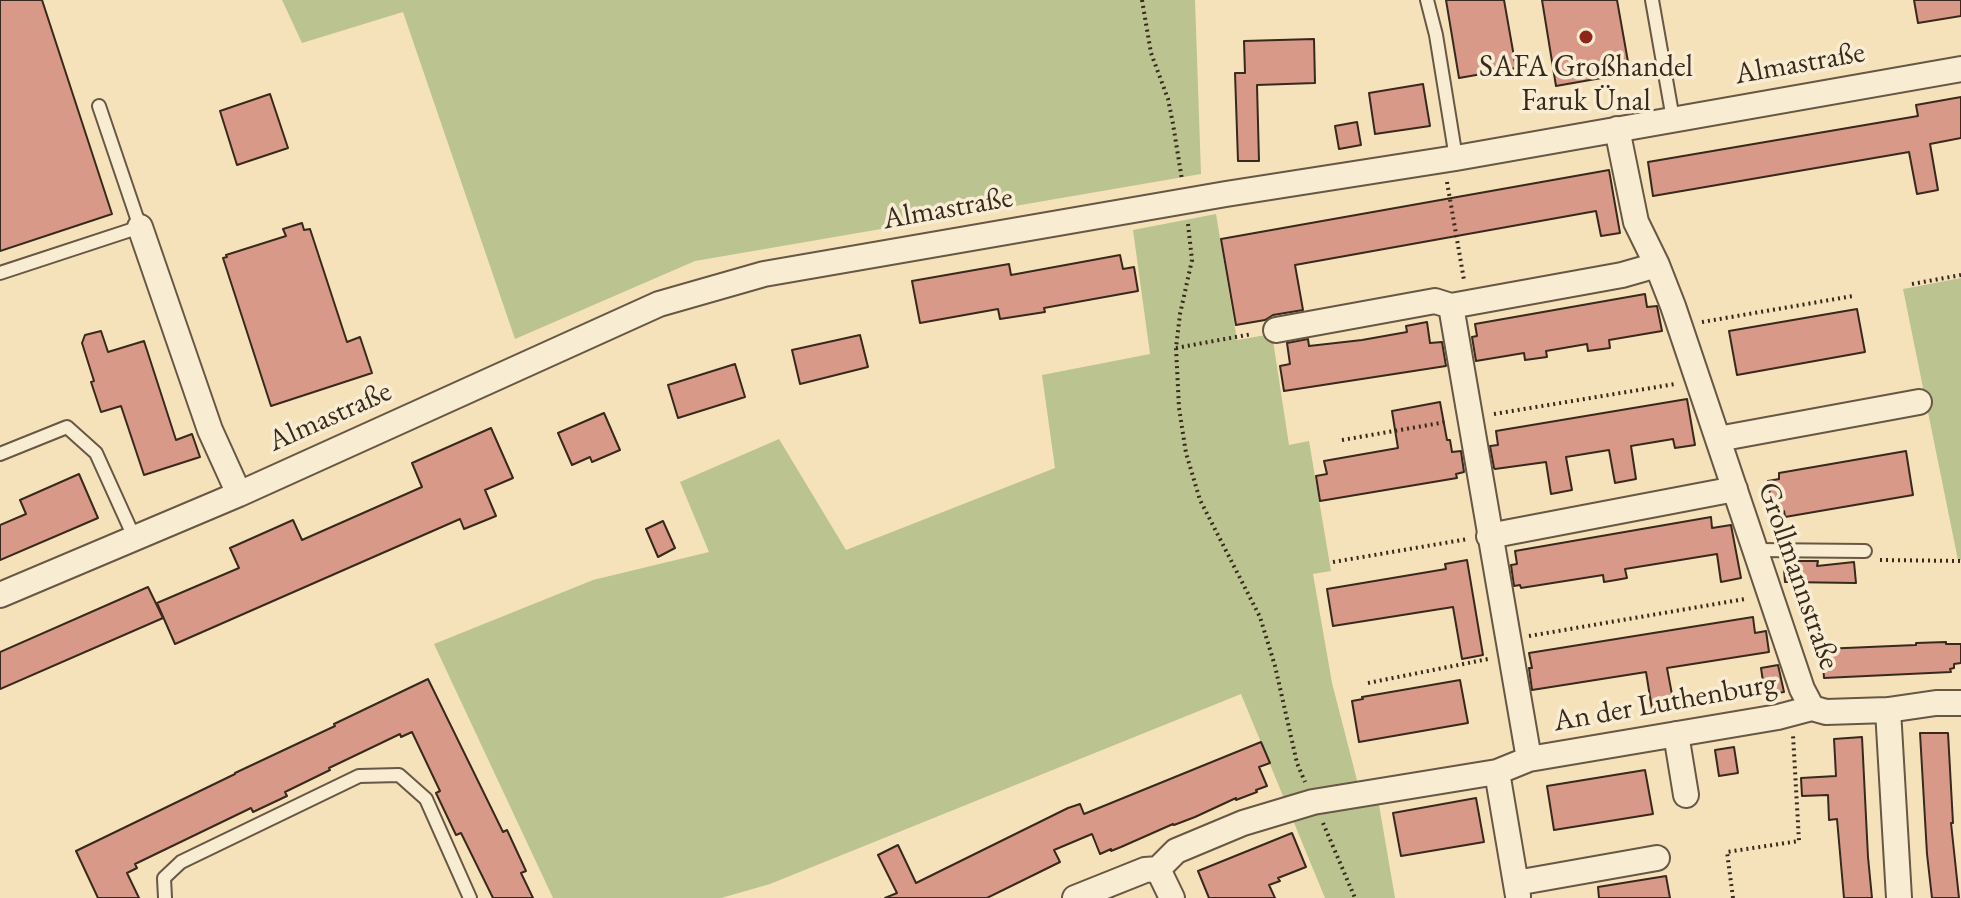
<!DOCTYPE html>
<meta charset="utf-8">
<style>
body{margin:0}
canvas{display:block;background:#f5e2bb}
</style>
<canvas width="1961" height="898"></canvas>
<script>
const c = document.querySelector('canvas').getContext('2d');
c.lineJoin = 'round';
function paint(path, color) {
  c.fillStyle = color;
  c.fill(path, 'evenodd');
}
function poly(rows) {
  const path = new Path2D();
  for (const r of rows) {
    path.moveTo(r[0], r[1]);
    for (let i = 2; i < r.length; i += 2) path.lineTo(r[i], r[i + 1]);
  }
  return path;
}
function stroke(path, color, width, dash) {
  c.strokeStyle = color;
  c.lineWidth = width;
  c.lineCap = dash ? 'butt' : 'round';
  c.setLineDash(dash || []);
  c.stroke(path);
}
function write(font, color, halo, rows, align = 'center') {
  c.font = font + ' "EB Garamond",serif';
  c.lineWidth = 7;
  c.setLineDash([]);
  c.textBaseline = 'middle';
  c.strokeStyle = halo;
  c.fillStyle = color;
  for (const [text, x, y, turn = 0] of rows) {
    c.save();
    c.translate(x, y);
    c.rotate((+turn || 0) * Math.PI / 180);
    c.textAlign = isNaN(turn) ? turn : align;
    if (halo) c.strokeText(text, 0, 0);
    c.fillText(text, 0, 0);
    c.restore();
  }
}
const green = poly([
 [282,0,1195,0,1201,174,695,261,515,339,403,12,302,43],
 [1216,214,1237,340,1272,334,1289,445,1309,441,1331,571,1313,574,1332,683,1358,784,1378,799,1395,898,1325,898,1241,694,770,884,721,898,553,898,434,644,593,580,709,552,680,482,779,439,846,550,1055,468,1042,375,1150,354,1133,230],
 [1961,278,1961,560,1958,560,1903,289]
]);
const building = poly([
 [0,0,42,0,112,214,0,251,0,0],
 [1446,0,1504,0,1516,68,1459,78,1446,0],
 [1542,0,1617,0,1630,73,1556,86,1542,0],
 [1914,0,1961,0,1961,16,1918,23,1914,0],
 [1314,39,1315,83,1257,85,1259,161,1238,161,1235,73,1245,73,1244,41,1314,39],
 [1423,84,1430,126,1375,134,1369,93,1423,84],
 [270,94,288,148,237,165,220,111,270,94],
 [1961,97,1961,138,1930,144,1938,190,1917,194,1909,152,1653,196,1648,162,1918,116,1916,105,1961,97],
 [1357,122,1361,145,1339,149,1335,126,1357,122],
 [1609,170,1620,233,1601,236,1596,211,1295,265,1303,310,1273,315,1265,320,1236,325,1221,239,1609,170],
 [302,223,304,230,310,229,347,342,360,337,372,373,271,406,223,258,227,257,226,255,286,236,283,229,302,223],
 [1120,255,1123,269,1134,267,1138,291,1044,308,1045,312,1000,319,998,309,920,323,912,281,1009,264,1011,275,1120,255],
 [1645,294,1647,307,1657,306,1662,331,1609,340,1610,348,1588,351,1587,344,1546,351,1547,357,1525,360,1524,353,1476,361,1472,337,1477,336,1475,324,1645,294],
 [1857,309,1865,352,1737,375,1729,331,1857,309],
 [1427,322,1430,343,1442,342,1446,366,1284,391,1280,366,1290,364,1287,343,1308,339,1309,346,1362,340,1407,332,1406,326,1427,322],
 [101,331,108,352,144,341,176,440,192,434,200,457,144,475,121,406,101,412,91,382,94,381,82,343,85,335,101,331],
 [860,335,868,367,800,384,792,350,860,335],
 [735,364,745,397,678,418,668,385,735,364],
 [1687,399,1695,445,1675,448,1673,439,1631,446,1636,479,1615,483,1609,450,1566,457,1572,490,1551,494,1546,462,1495,469,1494,468,1490,446,1498,445,1496,431,1687,399],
 [1440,402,1447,440,1450,440,1452,452,1461,451,1464,472,1456,474,1457,478,1320,501,1316,476,1327,474,1324,461,1398,448,1392,411,1440,402],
 [604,413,620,450,592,462,590,457,572,465,558,433,604,413],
 [491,428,513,478,485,490,496,516,464,529,460,519,175,644,157,603,239,568,230,548,293,520,302,540,422,487,412,463,491,428],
 [1906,451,1913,495,1785,517,1784,511,1773,513,1768,481,1779,479,1779,473,1906,451],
 [79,474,98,518,0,560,0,525,26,514,20,500,79,474],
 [1711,517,1712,528,1731,525,1741,578,1721,582,1717,554,1625,569,1627,578,1616,580,1604,582,1603,575,1521,588,1520,585,1514,586,1511,565,1517,564,1515,551,1711,517],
 [663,521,675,548,658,557,646,529,663,521],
 [1467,560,1483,655,1462,659,1453,607,1333,626,1327,589,1446,569,1445,564,1467,560],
 [1796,561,1818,561,1817,566,1854,562,1856,583,1785,582,1784,569,1796,568,1796,561],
 [148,587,163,618,0,689,0,652,148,587],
 [1753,617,1755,633,1766,631,1769,652,1667,668,1674,705,1652,709,1646,672,1532,690,1529,668,1532,668,1529,653,1753,617],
 [1946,642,1946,644,1961,644,1961,663,1954,664,1954,668,1950,669,1951,672,1824,678,1822,649,1916,645,1916,643,1946,642],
 [1778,665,1784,692,1765,695,1761,668,1778,665],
 [428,679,503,832,507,830,526,871,521,873,533,898,493,898,461,833,456,835,436,793,440,791,412,732,401,737,400,734,329,768,330,770,285,792,287,796,253,812,251,808,135,864,137,868,127,873,139,898,98,898,76,851,235,774,235,773,335,726,334,724,428,679],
 [1460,680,1468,723,1359,742,1352,701,1363,699,1362,697,1460,680],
 [1920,733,1948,733,1953,823,1951,823,1959,898,1932,898,1927,854,1920,733],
 [1862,737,1868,857,1872,898,1844,898,1837,819,1829,820,1828,795,1802,796,1801,778,1836,776,1834,739,1862,737],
 [1261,742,1270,763,1259,767,1267,786,1256,790,1257,792,1236,800,1236,798,1195,817,1174,825,1173,824,1121,847,1111,851,1111,849,1100,854,1092,834,1054,850,1060,862,987,898,885,898,897,893,878,855,898,845,916,883,1068,808,1080,804,1084,814,1261,742],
 [1734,747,1738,773,1719,776,1715,750,1734,747],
 [1645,770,1653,814,1554,830,1547,786,1645,770],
 [1476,798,1484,842,1401,856,1393,813,1476,798],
 [1292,833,1306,867,1278,878,1280,881,1269,885,1275,898,1209,898,1198,871,1292,833],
 [1666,876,1670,898,1599,898,1598,887,1666,876]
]);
const path = poly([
 [1142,0,1151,53,1168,99,1173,124,1182,180],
 [1447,182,1464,280],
 [1188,224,1192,260,1180,314,1176,348,1179,408,1186,453,1200,500,1260,617,1275,666,1297,763,1305,782],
 [1912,284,1961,275],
 [1702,322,1853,296],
 [1176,348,1252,334],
 [1494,414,1675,384],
 [1342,440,1446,422],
 [1880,560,1961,561],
 [1333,562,1468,539],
 [1529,636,1745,599],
 [1368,683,1488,659],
 [1323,823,1355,898],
 [1733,898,1727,852,1799,841,1793,735]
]);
const service = poly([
 [1427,0,1436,35,1456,158],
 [1652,0,1673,119],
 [0,273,140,227,99,106],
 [0,454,67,427,96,453,134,537],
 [1756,550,1865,551],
 [165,898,164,878,181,862,359,776,399,775,426,799,470,898]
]);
const minor = poly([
 [1617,129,1636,222,1657,265,1673,306,1802,689,1812,708,1826,712,1888,710,1936,703,1961,703],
 [140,227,210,430,239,494],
 [1451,306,1529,759],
 [1276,330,1435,301,1451,306,1622,275,1657,265],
 [1718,439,1919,402],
 [1489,536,1735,489],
 [0,595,239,494,659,304,764,274,1226,194,1456,158,1961,69],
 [1888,710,1899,898],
 [1676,734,1686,795],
 [1497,772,1518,896],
 [1158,869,1172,898],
 [1516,883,1657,858],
 [1075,898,1145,870,1158,869,1176,851,1243,823,1313,802,1497,772,1529,759,1778,717,1812,708]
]);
const markers = [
 [1586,37,8,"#8f2418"]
];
const streetNames = [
 ["Almastraße",1800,64,-10],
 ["Almastraße",948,209,-10],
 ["Almastraße",330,417,-24],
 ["Grollmannstraße",1798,576,71],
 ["An der Luthenburg",1665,703,-10]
];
const poiNames = [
 ["SAFA Großhandel",1586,68],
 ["Faruk Ünal",1586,102]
];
paint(green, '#bbc391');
paint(building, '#d99988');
stroke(building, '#38291d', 2);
stroke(service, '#675744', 16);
stroke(minor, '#675744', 28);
stroke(path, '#38291d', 4, [2, 4]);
stroke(service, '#f8ecd3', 12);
stroke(minor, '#f8ecd3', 24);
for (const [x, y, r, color] of markers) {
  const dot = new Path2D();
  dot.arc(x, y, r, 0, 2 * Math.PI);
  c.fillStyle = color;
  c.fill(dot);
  stroke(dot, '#f8ecd3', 3);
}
write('30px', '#38291d', '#f8ecd3', streetNames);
write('30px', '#38291d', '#f8ecd3', poiNames);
</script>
